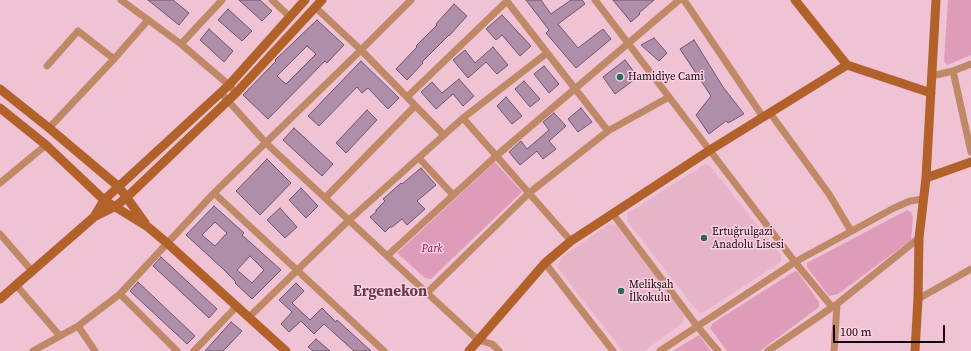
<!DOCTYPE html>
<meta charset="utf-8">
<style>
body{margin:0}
#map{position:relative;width:971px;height:351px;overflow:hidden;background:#efc3d4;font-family:"Source Serif 4",serif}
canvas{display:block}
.scale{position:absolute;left:833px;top:325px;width:112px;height:18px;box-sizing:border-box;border:2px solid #14070d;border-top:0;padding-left:5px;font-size:12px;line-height:14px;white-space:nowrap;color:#14070d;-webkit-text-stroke:3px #fcd0e1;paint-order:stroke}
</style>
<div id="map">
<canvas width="971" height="351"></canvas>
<div class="scale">100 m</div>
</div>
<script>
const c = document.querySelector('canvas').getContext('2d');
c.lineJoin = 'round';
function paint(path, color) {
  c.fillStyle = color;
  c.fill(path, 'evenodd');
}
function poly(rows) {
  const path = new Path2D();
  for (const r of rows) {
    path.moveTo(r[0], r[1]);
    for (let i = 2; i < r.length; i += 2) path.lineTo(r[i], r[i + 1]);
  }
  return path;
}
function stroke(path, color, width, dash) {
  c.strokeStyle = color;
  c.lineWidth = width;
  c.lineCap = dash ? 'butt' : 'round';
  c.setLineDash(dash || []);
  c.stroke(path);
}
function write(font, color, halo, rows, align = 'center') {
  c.font = font + ' "Source Serif 4",serif';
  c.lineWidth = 3;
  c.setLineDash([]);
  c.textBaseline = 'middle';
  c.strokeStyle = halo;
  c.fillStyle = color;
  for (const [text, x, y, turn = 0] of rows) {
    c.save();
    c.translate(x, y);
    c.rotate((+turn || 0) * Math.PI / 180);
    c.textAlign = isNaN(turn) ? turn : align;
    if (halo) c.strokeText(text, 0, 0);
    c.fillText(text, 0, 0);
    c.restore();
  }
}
const built = poly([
 [705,164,710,166,781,255,781,262,704,312,698,312,627,221,628,213],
 [609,224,617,225,684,315,683,323,644,351,623,351,557,267,562,257]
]);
const green = poly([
 [948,0,971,0,971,55,947,65,944,61],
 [495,162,522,192,431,279,425,278,397,253],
 [907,210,911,212,913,217,911,240,838,294,829,296,807,267,807,263],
 [795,271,798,272,819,302,819,307,760,351,727,351,710,328,713,323],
 [699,335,711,351,673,351]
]);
const building = poly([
 [148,0,173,0,189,13,179,25,148,0],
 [239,0,260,0,272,11,262,21,239,0],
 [526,0,541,0,551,14,571,0,582,0,585,4,558,24,578,48,603,29,611,39,576,68,546,33,549,30,526,0],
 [613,0,654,0,639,13,640,14,631,22,613,0],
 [454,4,467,16,449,36,449,35,422,62,423,63,407,80,396,69,417,47,416,46,437,25,436,24,454,4],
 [228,9,252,31,242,41,218,20,228,9],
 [502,15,531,46,520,56,502,35,496,40,486,29,502,15],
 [317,20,344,45,327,63,325,61,268,119,243,95,276,61,275,60,317,20],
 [307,46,316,54,286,84,277,76,307,46],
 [209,29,233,51,224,62,200,40,209,29],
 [654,38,667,53,659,61,641,45,654,38],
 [694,40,723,87,744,114,728,123,726,121,709,134,696,115,711,96,680,49,694,40],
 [493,47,508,65,497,74,486,62,468,78,453,60,465,50,475,63,493,47],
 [625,60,638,77,615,94,603,77,625,60],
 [361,61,399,98,388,109,368,88,362,93,357,87,319,126,308,116,361,61],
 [544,66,559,84,549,93,534,74,544,66],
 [459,79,474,96,463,106,453,94,436,109,421,92,432,82,442,93,459,79],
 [524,81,540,99,530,107,515,89,524,81],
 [506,97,522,116,512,124,497,106,506,97],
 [581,108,592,122,578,132,568,119,581,108],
 [367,110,377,120,346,153,336,143,367,110],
 [554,113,566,126,549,141,556,149,543,159,537,151,520,165,509,152,521,141,527,149,549,130,543,122,554,113],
 [294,128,333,164,322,176,283,140,294,128],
 [267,159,291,183,260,215,236,191,267,159],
 [421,168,436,185,417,201,425,209,407,225,402,219,392,227,390,227,385,232,370,217,376,212,376,210,385,201,383,199,401,183,402,184,421,168],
 [301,188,318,206,306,218,289,200,301,188],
 [214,206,244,233,242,235,281,270,252,299,235,283,236,282,222,268,186,235,214,206],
 [215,222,227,233,215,246,202,235,215,222],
 [250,256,264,270,252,283,237,270,250,256],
 [280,208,297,227,285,238,267,220,280,208],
 [161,257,217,309,209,318,153,266,161,257],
 [138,282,195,336,187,344,130,291,138,282],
 [296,283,304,291,292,303,310,320,322,308,336,322,337,320,371,351,354,351,324,324,314,334,301,321,289,332,281,324,292,312,279,300,296,283],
 [231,322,242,331,227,347,223,351,205,351,231,322],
 [316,339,330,351,313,351,308,347,316,339]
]);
const street = poly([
 [121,0,181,44,229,85,236,93],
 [272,0,290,17],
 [506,0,608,131],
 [595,0,795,262,832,307],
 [684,0,763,117],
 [315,7,361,50,444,135],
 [181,44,222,0],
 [47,66,78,31,114,59],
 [953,71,971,152],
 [932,76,953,71,971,64],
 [221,93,266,143,427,293,478,340,492,344,499,351],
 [407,97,507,1],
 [770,113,829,194,851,231],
 [463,118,571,241],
 [49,128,114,59,148,20],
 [419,158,453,195],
 [0,183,46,145],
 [214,193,384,351],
 [325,198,415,106],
 [613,214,697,326,718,351],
 [0,234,32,271],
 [387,256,496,156,679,0],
 [545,263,613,351],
 [16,285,60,336],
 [427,293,529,193,608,131,669,97],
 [120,294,177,351],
 [918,299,971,269],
 [249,317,349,220,463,118,547,53],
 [78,326,95,351],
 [33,351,78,326,120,294,214,193,361,50,411,0],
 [194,351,237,306],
 [660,351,795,262,894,208,910,201,923,199],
 [768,351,837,304,919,238],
 [834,351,837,304]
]);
const secondary = poly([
 [795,0,847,65,931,93],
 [0,89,49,128,119,187,145,223],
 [0,108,46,145,104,200,148,227,167,243,286,351],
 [926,178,971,162],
 [94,217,104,200,229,85,305,0],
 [0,299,94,217,116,206,127,197,236,93,322,0],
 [469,351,545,263,571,241,710,150,847,65],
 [915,351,918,299,919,238,926,178,936,0]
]);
const markers = [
 [620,77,4,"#296957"],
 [704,238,4,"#296957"],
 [621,291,4,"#296957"]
];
const poiNames = [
 ["Hamidiye Cami",628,77],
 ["Ertuğrulgazi",712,232],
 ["Anadolu Lisesi",712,245],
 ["Melikşah",629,285],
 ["İlkokulu",629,298]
];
const parkNames = [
 ["Park",432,249]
];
const districtNames = [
 ["Ergenekon",390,292]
];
paint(built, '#e6b3c8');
paint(green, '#de9cb8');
paint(building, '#af8ea9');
stroke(building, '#73556e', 1);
stroke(street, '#bf8866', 7);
stroke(secondary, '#b16129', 9);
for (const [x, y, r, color] of markers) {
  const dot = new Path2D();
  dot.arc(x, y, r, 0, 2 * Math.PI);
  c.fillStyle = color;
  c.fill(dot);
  stroke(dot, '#fcd0e1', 1.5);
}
write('11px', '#14070d', '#fcd0e1', poiNames, 'left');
write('italic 11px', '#7d0d4e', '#fcd0e1', parkNames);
write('bold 15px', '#603c4c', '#fcd0e1', districtNames);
</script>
